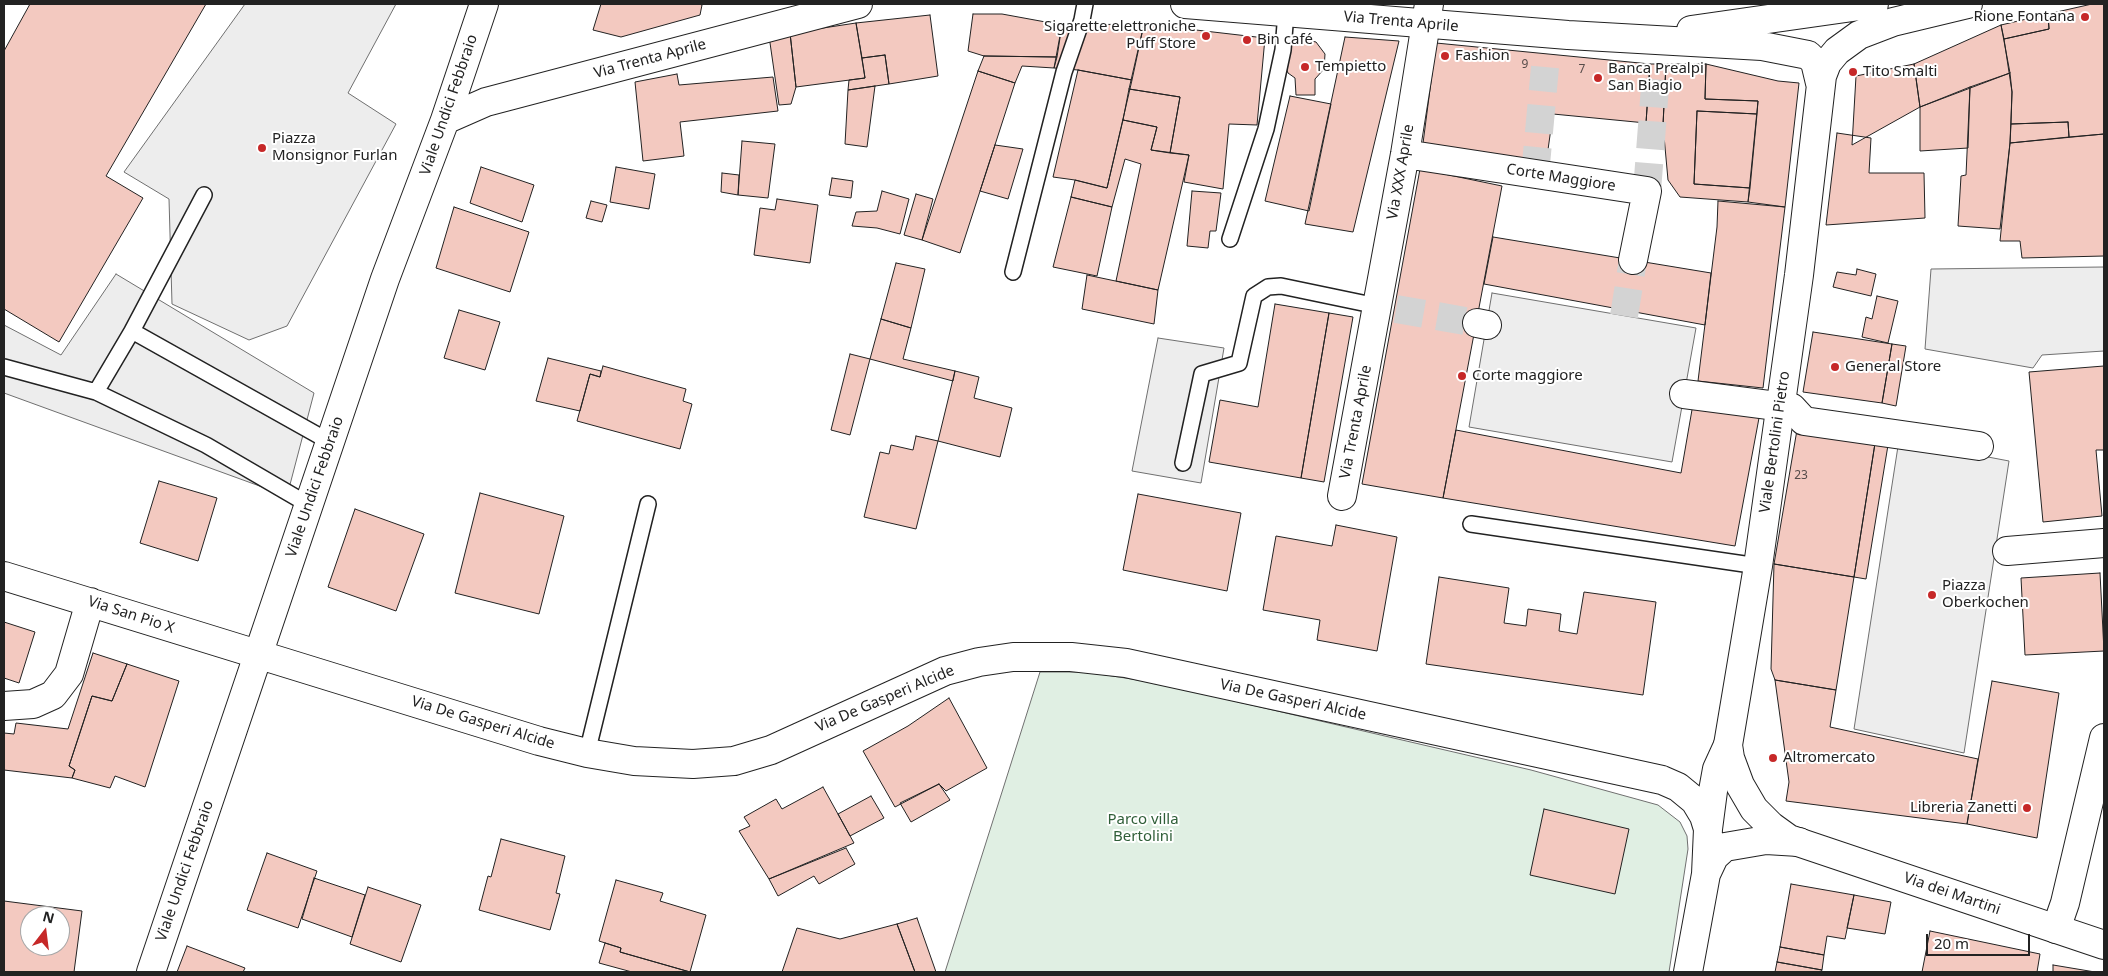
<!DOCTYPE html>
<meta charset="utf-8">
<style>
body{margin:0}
#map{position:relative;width:2108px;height:976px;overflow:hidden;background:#fff;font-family:"Noto Sans",sans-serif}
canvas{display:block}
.frame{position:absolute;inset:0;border:5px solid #222;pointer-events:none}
.north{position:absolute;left:20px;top:906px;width:50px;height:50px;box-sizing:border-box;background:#fff;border:1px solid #a7a7a7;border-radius:50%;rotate:15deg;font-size:14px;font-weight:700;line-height:20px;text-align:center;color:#222}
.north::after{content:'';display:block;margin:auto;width:18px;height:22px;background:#c62828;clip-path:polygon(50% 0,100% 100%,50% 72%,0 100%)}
.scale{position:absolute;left:1926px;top:934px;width:104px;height:22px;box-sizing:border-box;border:2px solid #222;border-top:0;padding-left:6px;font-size:15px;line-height:18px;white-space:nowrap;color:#222;-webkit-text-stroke:4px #fff;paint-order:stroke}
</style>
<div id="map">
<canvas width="2108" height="976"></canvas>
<div class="frame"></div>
<div class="north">N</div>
<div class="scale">20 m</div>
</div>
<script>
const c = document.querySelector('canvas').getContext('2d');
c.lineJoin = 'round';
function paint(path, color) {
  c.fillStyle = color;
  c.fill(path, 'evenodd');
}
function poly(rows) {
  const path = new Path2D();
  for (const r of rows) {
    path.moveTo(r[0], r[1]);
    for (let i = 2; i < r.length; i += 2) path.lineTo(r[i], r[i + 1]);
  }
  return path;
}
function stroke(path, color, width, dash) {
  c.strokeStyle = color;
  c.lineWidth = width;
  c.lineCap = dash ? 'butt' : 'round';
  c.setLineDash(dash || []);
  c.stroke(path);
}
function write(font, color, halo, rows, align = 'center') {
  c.font = font + ' "Noto Sans",sans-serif';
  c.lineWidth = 4;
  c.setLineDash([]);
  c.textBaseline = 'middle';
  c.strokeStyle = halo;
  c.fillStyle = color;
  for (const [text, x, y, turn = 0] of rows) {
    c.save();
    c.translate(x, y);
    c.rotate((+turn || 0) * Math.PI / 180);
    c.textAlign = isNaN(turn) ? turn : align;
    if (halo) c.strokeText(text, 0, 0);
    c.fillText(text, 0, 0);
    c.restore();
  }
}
const green = poly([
 [1040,672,1087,672,1157,683,1531,770,1658,805,1680,822,1687,836,1688,849,1669,972,945,972,1040,672]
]);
const parking = poly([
 [245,4,396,4,348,93,396,124,287,326,249,340,172,304,169,199,124,172,245,4],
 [2104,267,2104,351,2042,355,2033,368,1925,349,1931,269,2104,267],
 [116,274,314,393,287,496,4,393,4,325,61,355,116,274],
 [1492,293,1696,328,1672,462,1469,427,1492,293],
 [1158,338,1224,348,1201,483,1132,471,1158,338],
 [1899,440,2009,461,1964,753,1854,729,1899,440]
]);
const building = poly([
 [30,4,206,4,106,176,143,198,59,342,4,309,4,51,30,4],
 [601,4,699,4,702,5,700,15,621,37,593,30,601,4],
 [2092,4,2104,4,2104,134,2069,137,2068,122,2011,124,2012,92,2004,39,2049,29,2048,14,2092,4],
 [973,14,1002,14,1062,25,1057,57,984,56,968,51,973,14],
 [2048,14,2049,29,2004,39,2001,25,2048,14],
 [930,15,938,76,889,84,885,55,862,58,856,23,930,15],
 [856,23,865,78,796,87,790,33,856,23],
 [1144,24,1265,38,1257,125,1229,124,1223,189,1184,182,1189,155,1170,153,1180,97,1129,89,1144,24],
 [1144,24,1132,80,1078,70,1054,68,1062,25,1144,24],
 [2001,25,2010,73,1920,107,1914,64,2001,25],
 [790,33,796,87,791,104,779,105,769,36,790,33],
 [1345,37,1399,41,1353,232,1305,224,1345,37],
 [1302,39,1316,42,1325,54,1324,69,1315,79,1315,95,1296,95,1295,78,1288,73,1285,66,1290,46,1302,39],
 [1436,43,1650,64,1646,123,1553,114,1545,171,1422,151,1436,43],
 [885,55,889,84,848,90,849,80,865,78,862,58,885,55],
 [984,56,1057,57,1054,68,1022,66,1015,83,978,71,984,56],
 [1650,64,1666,64,1663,125,1646,123,1650,64],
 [1666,64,1706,64,1705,99,1758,101,1757,114,1697,111,1694,184,1750,188,1748,202,1680,197,1668,180,1663,125,1666,64],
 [1706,64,1778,81,1799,83,1785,207,1748,202,1758,101,1705,99,1706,64],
 [1914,64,1920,107,1852,145,1856,76,1914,64],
 [1078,70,1132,80,1107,188,1075,180,1053,177,1078,70],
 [978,71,1015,83,960,253,922,240,978,71],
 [2010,73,2012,92,2010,143,2000,229,1958,226,1961,176,1966,175,1970,87,2010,73],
 [677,74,679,85,773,77,778,111,680,122,684,156,643,161,635,82,677,74],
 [875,86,867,147,845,144,848,90,875,86],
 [1970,87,1968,148,1920,151,1920,107,1970,87],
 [1129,89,1180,97,1170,153,1151,150,1157,127,1123,120,1129,89],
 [1290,96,1331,104,1309,211,1265,201,1290,96],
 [1697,111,1757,114,1750,188,1694,184,1697,111],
 [1123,120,1157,127,1151,150,1189,155,1158,290,1116,281,1141,164,1125,159,1112,207,1071,197,1075,180,1107,188,1123,120],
 [2068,122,2069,137,2010,143,2011,124,2068,122],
 [1837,133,1871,138,1869,173,1924,173,1925,218,1826,225,1837,133],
 [2104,134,2104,256,2022,258,2020,241,2000,241,2010,143,2104,134],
 [742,141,775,144,768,198,738,195,742,141],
 [995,145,1023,149,1008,199,980,191,995,145],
 [481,167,534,185,522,222,470,203,481,167],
 [616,167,655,174,649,209,610,202,616,167],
 [1420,169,1502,186,1443,498,1362,484,1420,169],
 [722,173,739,175,738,195,721,192,722,173],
 [832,178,853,181,851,198,829,195,832,178],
 [882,191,909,199,900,234,877,228,852,226,856,212,877,211,882,191],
 [1192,191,1221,193,1216,231,1210,231,1208,248,1187,246,1192,191],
 [916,194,933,199,922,240,904,235,916,194],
 [1071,197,1112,207,1097,276,1053,267,1071,197],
 [777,199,818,205,810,263,754,255,760,208,775,210,777,199],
 [591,201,607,205,602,222,586,218,591,201],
 [1718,201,1785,207,1763,388,1698,381,1717,227,1718,201],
 [454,207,529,232,510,292,436,268,454,207],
 [1493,237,1711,273,1705,325,1484,284,1493,237],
 [896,263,925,269,911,328,881,319,896,263],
 [1857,269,1876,274,1871,296,1833,287,1837,272,1856,275,1857,269],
 [1087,275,1158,290,1154,324,1082,309,1087,275],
 [1877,296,1898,301,1888,343,1862,337,1866,317,1872,319,1877,296],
 [1275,304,1329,313,1301,478,1209,462,1220,400,1258,407,1275,304],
 [459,310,500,322,485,370,444,358,459,310],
 [1329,313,1353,317,1324,482,1301,478,1329,313],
 [881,319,911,328,903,359,955,371,953,381,870,359,881,319],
 [1813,332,1892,344,1882,403,1803,392,1813,332],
 [1892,344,1906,346,1896,406,1882,403,1892,344],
 [850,354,870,359,850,435,831,430,850,354],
 [548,358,601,371,600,377,590,374,580,411,536,401,548,358],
 [603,366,686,389,683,401,692,404,680,449,577,421,590,374,600,377,603,366],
 [2104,366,2104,450,2096,450,2102,516,2043,522,2029,372,2104,366],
 [955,371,979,377,974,398,1012,408,1000,457,938,441,955,371],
 [1693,404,1759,418,1735,546,1443,498,1456,430,1681,473,1693,404],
 [1798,424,1876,437,1854,577,1774,564,1798,424],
 [916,436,938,441,916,529,864,517,880,452,889,454,891,445,913,450,916,436],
 [1876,437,1889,439,1866,579,1854,577,1876,437],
 [159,481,217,498,198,561,140,543,159,481],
 [480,493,564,516,539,614,455,593,480,493],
 [1138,494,1241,513,1227,591,1123,570,1138,494],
 [355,509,424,534,396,611,328,587,355,509],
 [1336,525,1397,537,1377,651,1317,640,1320,620,1263,610,1276,536,1332,546,1336,525],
 [1774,564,1854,577,1836,690,1775,680,1771,669,1774,564],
 [2100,573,2104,651,2025,655,2021,578,2100,573],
 [1439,577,1509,588,1504,623,1526,626,1528,609,1561,614,1559,631,1577,634,1584,592,1656,602,1643,695,1426,664,1439,577],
 [4,622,35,632,19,683,4,678,4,622],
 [93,653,127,664,112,701,92,696,69,766,75,770,72,778,4,770,4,733,14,734,16,723,68,729,93,653],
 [127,664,179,681,145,787,115,776,110,788,72,778,75,770,69,766,92,696,112,701,127,664],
 [1775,680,1836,690,1830,727,1978,759,1967,824,1786,801,1789,782,1775,680],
 [1992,681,2059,693,2037,838,1967,824,1992,681],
 [949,698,987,768,946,791,939,784,895,807,863,751,908,726,949,698],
 [939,784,950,800,911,822,900,803,939,784],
 [823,787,854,843,769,879,739,831,750,826,744,817,776,799,782,809,823,787],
 [871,796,884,818,850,836,838,814,871,796],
 [1544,809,1629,829,1615,894,1530,875,1544,809],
 [501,839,565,856,556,893,560,894,550,930,479,910,488,876,491,877,501,839],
 [846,848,855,864,819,884,814,876,778,896,769,879,846,848],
 [267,853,317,871,298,928,247,910,267,853],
 [314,878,365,895,352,937,302,919,314,878],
 [616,880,663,893,660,901,706,915,690,972,620,952,621,948,599,941,616,880],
 [1791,884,1854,895,1845,939,1827,936,1824,955,1780,947,1791,884],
 [368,887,421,905,401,962,350,944,368,887],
 [1854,895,1891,902,1885,934,1847,928,1854,895],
 [4,901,82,911,74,972,4,972,4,901],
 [30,916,60,916,60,946,30,946,30,916],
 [917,918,936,972,915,972,897,924,917,918],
 [897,924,915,972,782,972,797,928,840,939,897,924],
 [1930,931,2040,954,2037,972,1922,972,1930,931],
 [605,943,621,948,620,952,690,972,632,972,599,963,605,943],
 [187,946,245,968,243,972,177,972,187,946],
 [1780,947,1824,955,1822,970,1777,962,1780,947],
 [1777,962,1822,970,1821,972,1775,972,1777,962],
 [2053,965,2095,972,2053,972,2053,965]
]);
const streetTunnel = poly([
 [1535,175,1545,67],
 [1647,191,1656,74],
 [1396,309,1477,323],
 [1624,316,1633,260]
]);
const lane = poly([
 [204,195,132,331,330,442],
 [1230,239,1266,129,1283,50,1286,12],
 [1013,272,1064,72,1082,20,1085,4],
 [132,331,96,392,206,445,309,505],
 [4,367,96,392],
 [1183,463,1202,374,1239,363,1254,296,1268,287,1281,286,1377,306],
 [1471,524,1758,566],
 [587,753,648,504]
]);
const street = poly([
 [445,120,486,102,858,4],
 [1405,154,1647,191,1633,260],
 [1477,323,1487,325],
 [1684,394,1792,408,1804,421,1979,446],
 [1342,496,1405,154,1429,4],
 [2007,551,2104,543],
 [4,576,539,741,587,753,634,761,693,764,734,761,771,750,945,671,979,662,1013,657,1071,657,1126,663,1662,780,1678,787,1695,801,1704,816,1708,829],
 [4,706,33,704,53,695,69,674,90,602],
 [1706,874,1714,857,1725,847,1766,840,1799,842],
 [2056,929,2065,903,2104,738],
 [151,972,385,279,445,120,484,4],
 [1688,972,1706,874,1708,829,1713,791,1717,769,1728,745]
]);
const secondary = poly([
 [1185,4,1568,35,1762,46,1808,55,1815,62,1820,83],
 [1968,4,1893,22,1859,35,1837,51,1827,63,1822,76,1799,275,1758,566,1728,745,1730,758,1740,785,1754,809,1771,826,1789,839,2104,945],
 [1691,30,1874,4]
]);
const markers = [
 [2085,17,5,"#c62828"],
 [1206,36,5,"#c62828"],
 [1247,40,5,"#c62828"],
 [1445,56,5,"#c62828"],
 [1305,67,5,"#c62828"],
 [1853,72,5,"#c62828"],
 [1598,78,5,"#c62828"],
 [262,148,5,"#c62828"],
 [1835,367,5,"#c62828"],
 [1462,376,5,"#c62828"],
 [1932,595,5,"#c62828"],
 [1773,758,5,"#c62828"],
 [2027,808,5,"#c62828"]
];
const numberNames = [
 ["9",1525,65],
 ["7",1582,70],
 ["23",1801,476]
];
const poiNames = [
 ["Rione Fontana",2075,17,"right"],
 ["Sigarette elettroniche",1196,27,"right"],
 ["Puff Store",1196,44,"right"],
 ["Bin café",1257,40],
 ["Fashion",1455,56],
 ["Tempietto",1315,67],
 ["Banca Prealpi",1608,69],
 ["San Biagio",1608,86],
 ["Tito Smalti",1863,72],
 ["Piazza",272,139],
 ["Monsignor Furlan",272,156],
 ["General Store",1845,367],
 ["Corte maggiore",1472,376],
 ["Piazza",1942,586],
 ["Oberkochen",1942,603],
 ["Altromercato",1783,758],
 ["Libreria Zanetti",2017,808,"right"]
];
const streetNames = [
 ["Via Trenta Aprile",1401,22,5],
 ["Via Trenta Aprile",650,59,-15],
 ["Viale Undici Febbraio",449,105,-71],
 ["Via XXX Aprile",1401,172,-80],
 ["Corte Maggiore",1561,178,9],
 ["Via Trenta Aprile",1356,422,-79],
 ["Viale Bertolini Pietro",1775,442,-82],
 ["Viale Undici Febbraio",315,487,-71],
 ["Via San Pio X",131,615,18],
 ["Via De Gasperi Alcide",885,699,-23],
 ["Via De Gasperi Alcide",1293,700,12],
 ["Via De Gasperi Alcide",483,723,17],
 ["Viale Undici Febbraio",185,871,-71],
 ["Via dei Martini",1952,894,19]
];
const parkNames = [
 ["Parco villa",1143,820],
 ["Bertolini",1143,837]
];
paint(green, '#e0efe3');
stroke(green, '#6f6f6f', 1);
paint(parking, '#ededed');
stroke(parking, '#6f6f6f', 1);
paint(building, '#f3c9c0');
stroke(building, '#222', 1);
stroke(streetTunnel, '#d3d3d3', 28, [28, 14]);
stroke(lane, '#222', 18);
stroke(street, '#222', 30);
stroke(secondary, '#222', 30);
stroke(lane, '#fff', 15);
stroke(street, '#fff', 28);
stroke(secondary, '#fff', 28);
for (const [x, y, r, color] of markers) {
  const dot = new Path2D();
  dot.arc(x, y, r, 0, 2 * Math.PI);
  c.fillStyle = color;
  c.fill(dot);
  stroke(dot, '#fff', 2);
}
write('12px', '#564c4a', null, numberNames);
write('15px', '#222', '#fff', poiNames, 'left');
write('15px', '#222', '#fff', streetNames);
write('15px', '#2f5e38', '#fff', parkNames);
</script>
